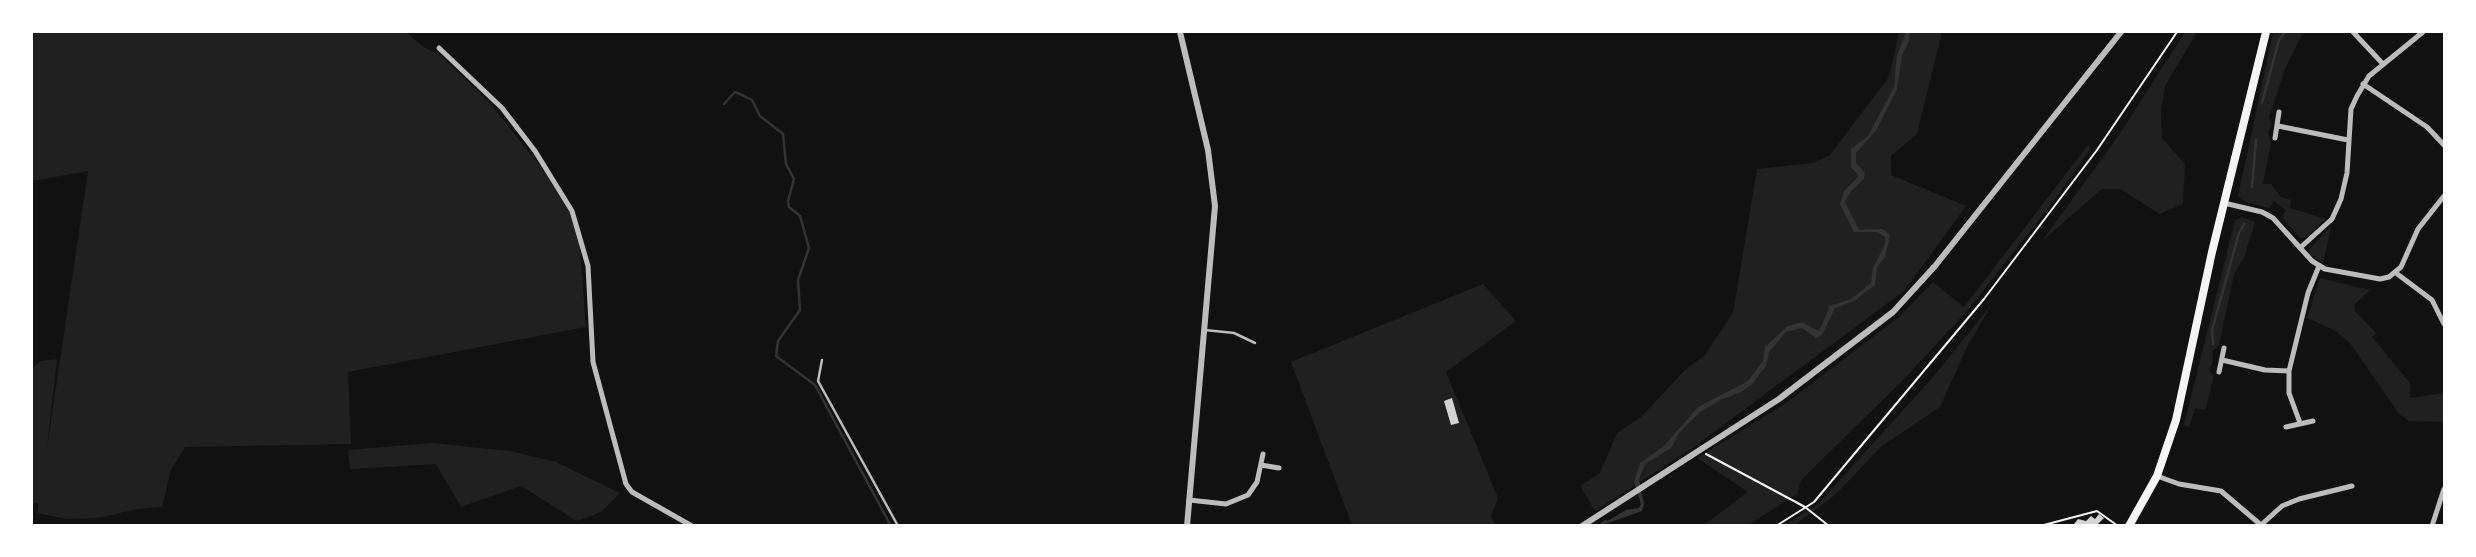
<!DOCTYPE html>
<style>
body{margin:0}
#map{position:relative;width:2476px;height:557px;overflow:hidden;background:#111;font-family:"Source Sans 3",sans-serif}
canvas{display:block}
.frame{position:absolute;inset:0;border:33px solid #fff;pointer-events:none}
</style>
<div id="map">
<canvas width="2476" height="557"></canvas>
<div class="frame"></div>
</div>
<script>
const c = document.querySelector('canvas').getContext('2d');
c.lineJoin = 'round';
function paint(path, color) {
  c.fillStyle = color;
  c.fill(path, 'evenodd');
}
function poly(rows) {
  const path = new Path2D();
  for (const r of rows) {
    path.moveTo(r[0], r[1]);
    for (let i = 2; i < r.length; i += 2) path.lineTo(r[i], r[i + 1]);
  }
  return path;
}
function stroke(path, color, width, dash) {
  c.strokeStyle = color;
  c.lineWidth = width;
  c.lineCap = dash ? 'butt' : 'round';
  c.setLineDash(dash || []);
  c.stroke(path);
}
const green = poly([
 [32,32,406,32,425,48,438,53,489,102,540,166,578,224,586,327,348,372,351,444,185,447,171,470,162,507,138,509,97,518,66,519,37,513,39,503,32,503,32,369,40,361,57,359,47,448,88,171,32,181],
 [1899,32,1942,32,1917,134,1891,156,1891,175,1966,206,1904,291,1691,449,1595,511,1580,486,1600,473,1617,433,1641,417,1685,370,1705,355,1733,313,1757,169,1813,163,1830,155,1889,77],
 [2185,32,2197,32,2165,86,2161,111,2162,138,2185,164,2183,204,2160,214,2120,189,2102,189,2042,241,2117,138],
 [2273,32,2303,32,2285,69,2269,117,2271,125,2268,133,2271,142,2263,184,2271,184,2281,197,2291,200,2290,208,2326,219,2305,238,2301,238,2293,231,2282,217,2286,210,2274,201,2269,208,2246,202,2238,196],
 [2088,145,2091,148,2049,207,1967,311,1903,380,1801,480,1797,494,1748,525,1704,525,1748,492,1697,458,1783,405,1898,318,1933,282,1964,307],
 [2242,217,2255,222,2244,258,2234,274,2219,345,2212,352,2213,361,2209,370,2214,376,2205,410,2195,408,2189,427,2184,425,2235,220],
 [2332,225,2323,263,2310,254,2309,250],
 [2320,278,2370,290,2354,305,2356,312,2376,333,2372,337,2410,383,2410,398,2444,393,2444,422,2409,421,2399,414,2350,343,2336,331,2307,318],
 [1483,284,1516,321,1446,372,1498,498,1491,516,1495,525,1352,525,1291,362],
 [1991,305,1966,349,1940,407,1882,446,1835,495,1795,525,1783,526,1818,504,1934,376],
 [432,443,510,451,556,462,620,493,601,512,577,521,521,486,461,507,436,464,350,469,348,450]
]);
const water = poly([
 [1906,32,1910,32,1909,41,1902,55,1897,89,1877,129,1856,153,1856,163,1865,173,1864,179,1851,191,1845,202,1859,230,1883,229,1890,235,1885,257,1877,267,1875,285,1854,301,1835,308,1822,335,1816,338,1802,328,1786,332,1769,352,1766,366,1752,384,1741,392,1720,400,1700,412,1679,433,1671,448,1645,464,1639,479,1644,504,1642,511,1599,526,1626,510,1639,508,1641,504,1634,482,1640,463,1664,446,1698,407,1748,381,1763,361,1765,347,1788,326,1802,322,1819,331,1830,306,1851,299,1871,283,1873,268,1885,244,1885,237,1878,232,1854,232,1840,204,1844,191,1859,176,1851,167,1851,149,1868,136,1894,87,1897,56]
]);
const stream = poly([
 [2262,103,2279,40,2285,32],
 [724,104,735,92,744,96,752,100,760,116,783,134,786,164,794,179,788,201,789,207,800,216,809,248,798,280,800,310,778,341,776,356,815,385,891,526],
 [2252,187,2256,140],
 [2213,344,2212,330,2239,233,2244,224],
 [1599,526,1606,521]
]);
const building = poly([
 [1452,398,1459,423,1451,425,1444,401],
 [2099,514,2104,518,2096,526,2074,524,2078,519,2086,521,2091,516,2095,519]
]);
const path = poly([
 [1706,454,1805,507,1829,526],
 [1776,526,1814,502,1984,299,2097,150,2177,32],
 [2040,526,2097,511,2118,526]
]);
const service = poly([
 [1205,330,1234,333,1255,343],
 [822,360,818,381,898,526]
]);
const minor = poly([
 [2353,32,2383,64],
 [439,48,502,108,535,151,572,211,588,266,593,362,626,484,632,492,692,526],
 [2363,84,2427,127,2444,145],
 [2278,126,2348,140],
 [2275,138,2279,112],
 [2224,203,2262,212,2273,218,2312,261,2325,269,2380,279,2389,277,2401,267,2418,229,2444,196],
 [2301,247,2332,219,2341,199,2347,173,2351,109,2357,96,2369,76,2423,32],
 [2396,273,2432,300,2444,324],
 [2222,360,2265,370,2289,371],
 [2219,372,2224,348],
 [2300,423,2289,393,2289,371,2308,293,2319,266],
 [2286,427,2313,421],
 [1261,465,1279,468],
 [2157,476,2179,484,2221,491,2261,525,2282,506,2299,499,2352,486],
 [1189,500,1226,504,1248,495,1257,482,1263,454],
 [2432,526,2444,489]
]);
const tertiary = poly([
 [1180,32,1208,150,1215,206,1187,526],
 [1582,526,1779,399,1893,312,1935,266,2121,32]
]);
const primary = poly([
 [2129,526,2157,476,2176,420,2212,252,2266,32]
]);
paint(green, '#202020');
paint(water, '#333');
stroke(stream, '#333', 2.5);
paint(building, '#d3d3d3');
stroke(path, '#f5f5f5', 2);
stroke(service, '#bcbcbc', 2.5);
stroke(minor, '#bcbcbc', 5);
stroke(tertiary, '#bcbcbc', 6);
stroke(primary, '#f5f5f5', 8);
</script>
